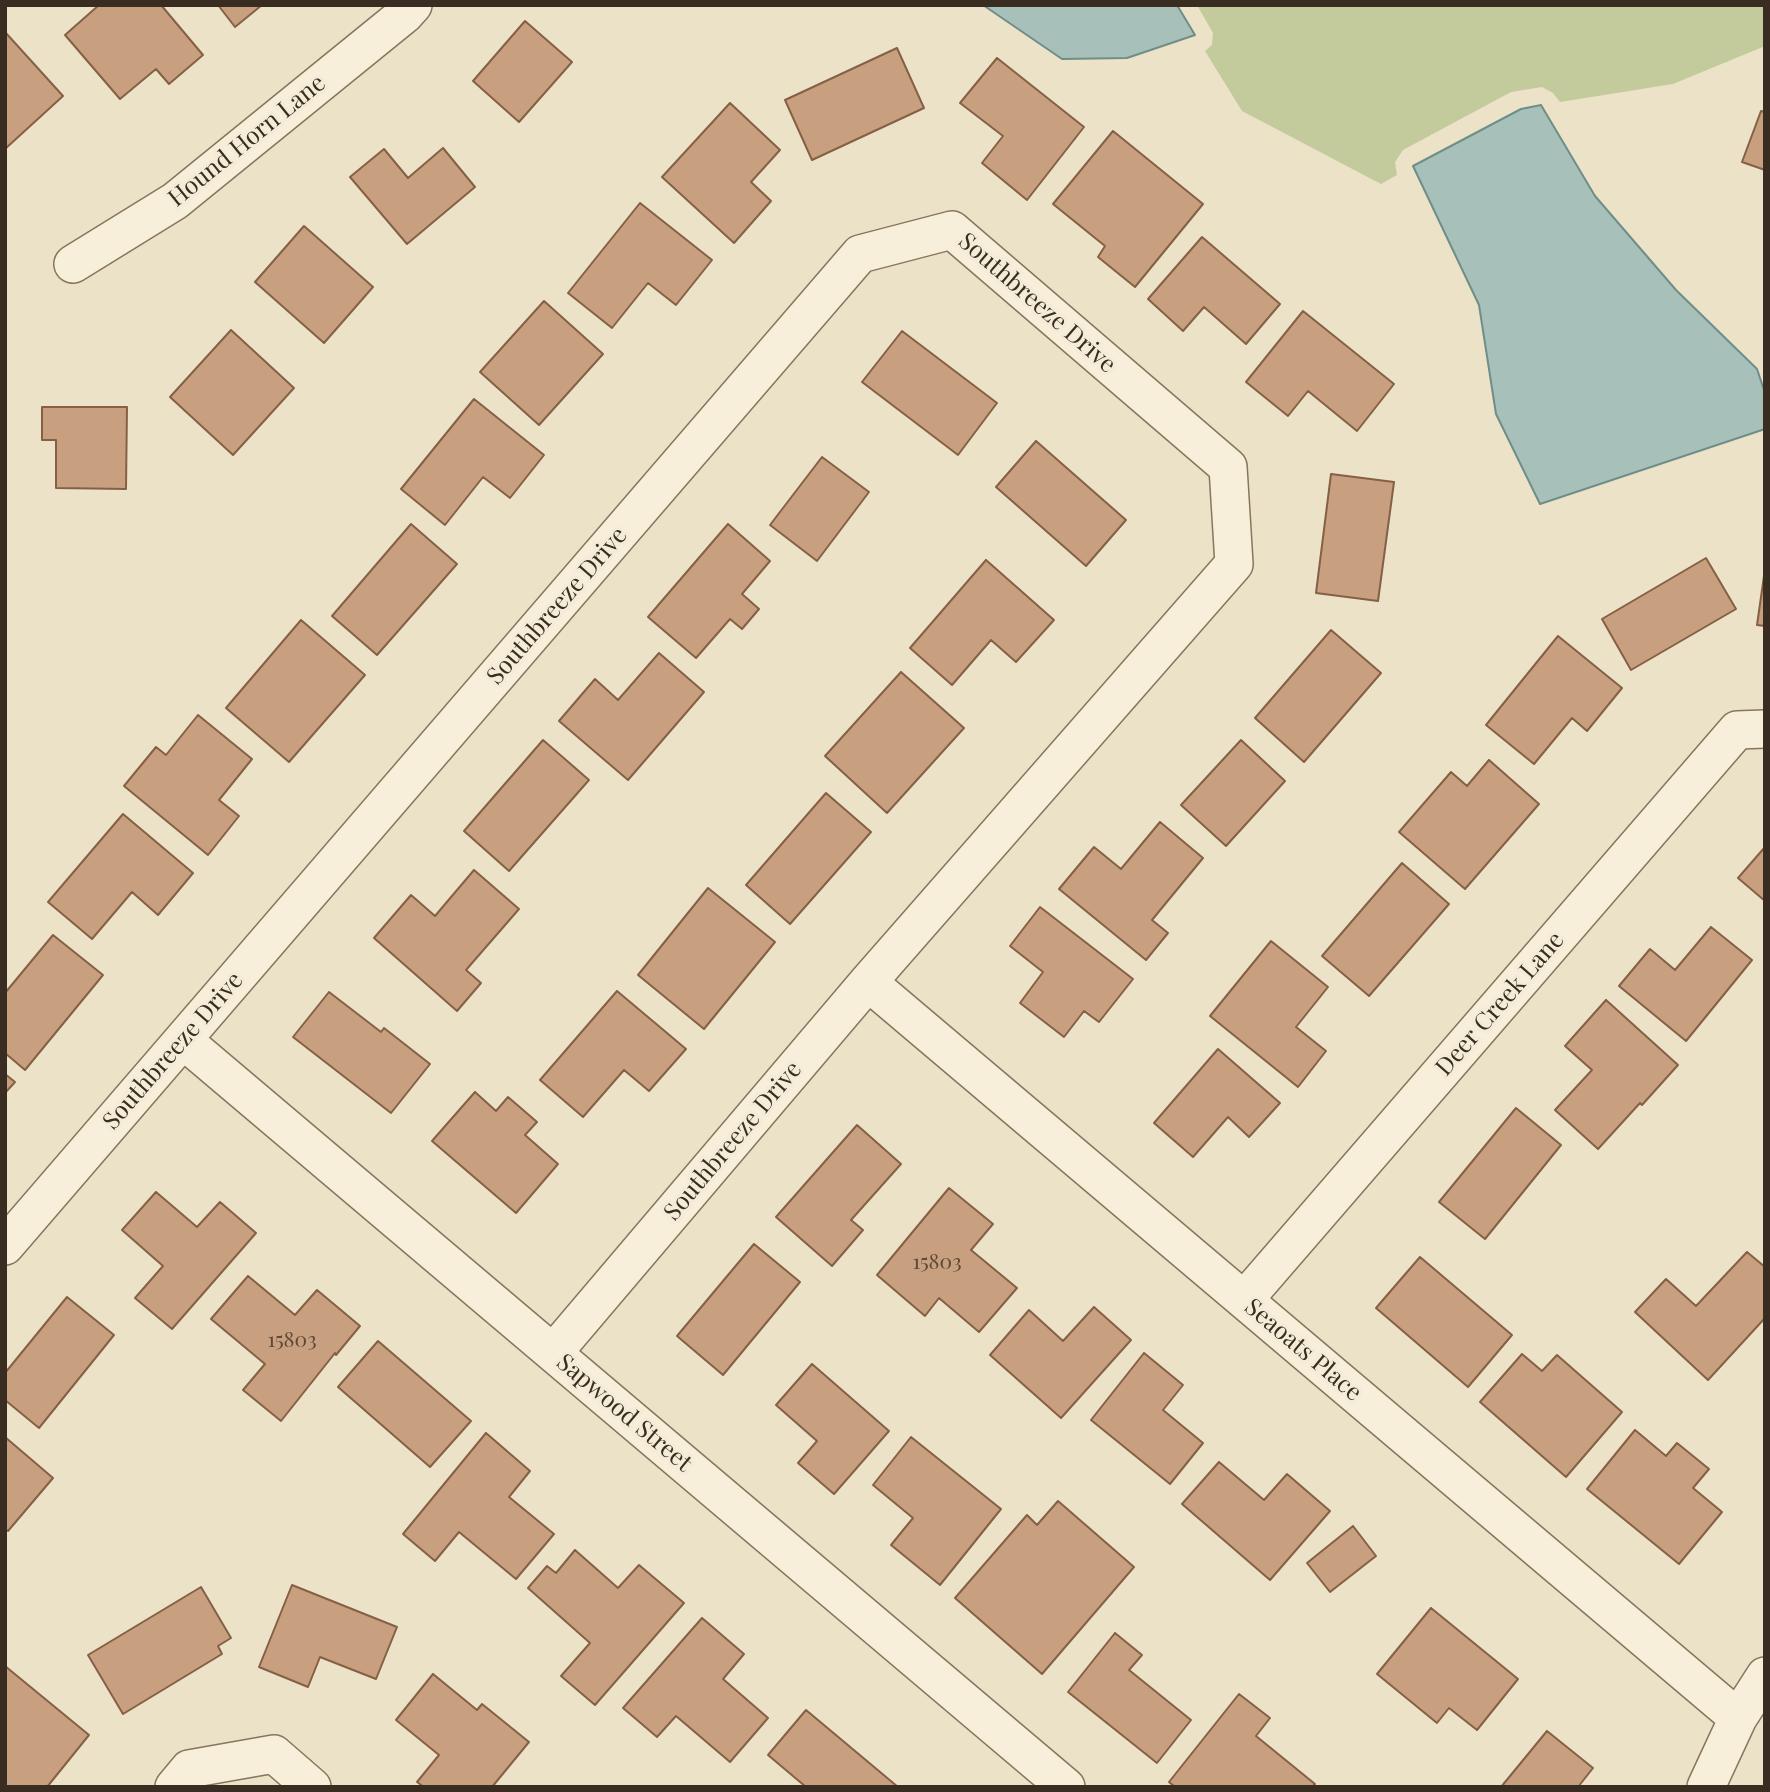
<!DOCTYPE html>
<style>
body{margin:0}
#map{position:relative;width:1770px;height:1792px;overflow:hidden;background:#ece2c7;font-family:"Playfair Display",serif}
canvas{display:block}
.frame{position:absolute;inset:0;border:7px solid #382d20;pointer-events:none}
</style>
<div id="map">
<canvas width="1770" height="1792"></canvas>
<div class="frame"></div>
</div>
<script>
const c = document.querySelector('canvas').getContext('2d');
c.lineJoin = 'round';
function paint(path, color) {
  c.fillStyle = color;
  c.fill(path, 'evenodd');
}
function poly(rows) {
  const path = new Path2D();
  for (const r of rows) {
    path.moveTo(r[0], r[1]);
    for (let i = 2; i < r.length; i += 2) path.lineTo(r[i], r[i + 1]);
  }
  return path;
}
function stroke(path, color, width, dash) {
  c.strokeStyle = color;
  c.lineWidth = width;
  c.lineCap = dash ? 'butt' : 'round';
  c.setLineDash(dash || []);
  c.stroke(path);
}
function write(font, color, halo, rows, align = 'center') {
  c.font = font + ' "Playfair Display",serif';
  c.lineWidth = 7;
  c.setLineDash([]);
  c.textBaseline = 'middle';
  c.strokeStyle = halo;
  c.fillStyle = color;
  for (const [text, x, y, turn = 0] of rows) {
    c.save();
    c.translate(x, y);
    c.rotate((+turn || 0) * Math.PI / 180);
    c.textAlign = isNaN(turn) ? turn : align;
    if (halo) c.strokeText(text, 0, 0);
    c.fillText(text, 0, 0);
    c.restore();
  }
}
const green = poly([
 [1197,5,1765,5,1765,46,1673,84,1560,102,1553,93,1542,87,1511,92,1403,150,1395,162,1397,175,1381,184,1242,111,1205,51,1212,45,1213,33]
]);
const water = poly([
 [983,5,1177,5,1195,35,1127,58,1062,59,983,5],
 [1541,105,1595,196,1676,290,1757,369,1765,393,1765,429,1540,504,1496,414,1479,305,1413,166,1521,109,1541,105]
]);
const building = poly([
 [99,5,161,5,203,55,169,84,156,69,120,99,65,35,99,5],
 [218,5,262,5,235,27,218,5],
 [525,21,572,62,519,122,473,81,525,21],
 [5,32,63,96,5,149,5,32],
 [897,48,924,108,812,160,785,100,897,48],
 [997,58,1084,127,1027,200,982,163,1003,136,960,103,997,58],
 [730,103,780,150,751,182,771,201,734,243,662,177,730,103],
 [1761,111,1765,112,1765,170,1742,162,1761,111],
 [1113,131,1203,204,1135,287,1098,257,1105,246,1053,204,1113,131],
 [443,148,475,187,407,244,350,177,384,149,408,178,443,148],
 [640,203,712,260,676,305,648,283,612,328,568,293,640,203],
 [304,226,373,287,324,343,255,282,304,226],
 [1202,237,1280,304,1246,344,1204,307,1183,331,1148,299,1202,237],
 [544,301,603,354,539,425,480,372,544,301],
 [1303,311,1394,384,1357,431,1308,391,1288,416,1246,382,1303,311],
 [231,330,294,388,233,455,170,397,231,330],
 [902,331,997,403,958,455,862,382,902,331],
 [474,399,544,455,510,498,483,477,445,525,401,489,474,399],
 [42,407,127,407,126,489,56,488,56,440,42,440,42,407],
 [1036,441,1126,520,1086,566,996,487,1036,441],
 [822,457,869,492,817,561,770,525,822,457],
 [1331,474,1394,482,1378,601,1316,593,1331,474],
 [411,524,457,564,377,655,332,616,411,524],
 [728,524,770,561,742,594,759,609,742,629,730,619,696,658,648,617,728,524],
 [1706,558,1736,609,1631,670,1602,619,1706,558],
 [986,560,1054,620,1016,662,991,640,952,685,910,648,986,560],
 [1765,569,1765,626,1757,625,1765,569],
 [301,620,365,675,289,762,226,708,301,620],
 [1331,630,1381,673,1304,762,1255,718,1331,630],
 [1558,636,1622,688,1587,731,1572,718,1534,764,1486,725,1558,636],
 [659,653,704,692,628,780,559,721,595,679,618,700,659,653],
 [901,672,964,728,887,813,825,756,901,672],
 [198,715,252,759,219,800,239,816,208,855,124,786,156,747,166,755,198,715],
 [543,740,589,780,509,871,464,831,543,740],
 [1241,740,1285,781,1226,846,1181,805,1241,740],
 [1489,760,1539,804,1465,889,1399,832,1451,772,1467,786,1489,760],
 [826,793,871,832,790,924,746,885,826,793],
 [123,814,193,873,158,915,132,892,92,939,48,902,123,814],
 [1160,822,1203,858,1152,920,1168,933,1146,960,1059,889,1094,847,1121,869,1160,822],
 [1765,847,1765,901,1738,878,1765,847],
 [1402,863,1449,904,1369,996,1322,956,1402,863],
 [474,870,519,909,466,970,481,983,457,1011,374,938,411,895,435,916,474,870],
 [708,888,775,942,704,1029,638,975,708,888],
 [1040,907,1133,979,1099,1022,1084,1011,1064,1037,1020,1003,1043,972,1010,946,1040,907],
 [1711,927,1752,960,1686,1041,1619,986,1650,949,1675,970,1711,927],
 [53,935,103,975,25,1070,5,1053,5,993,53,935],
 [1271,941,1328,987,1296,1027,1326,1051,1298,1087,1210,1016,1271,941],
 [617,991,686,1049,649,1091,624,1070,583,1117,540,1080,617,991],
 [329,992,381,1032,384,1028,430,1064,391,1113,293,1037,329,992],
 [1606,1000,1678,1065,1642,1105,1640,1103,1598,1149,1555,1110,1592,1070,1565,1046,1606,1000],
 [1218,1049,1280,1103,1249,1137,1228,1117,1193,1157,1154,1123,1218,1049],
 [5,1074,15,1082,5,1093,5,1074],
 [475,1092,496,1111,508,1097,537,1122,525,1135,558,1164,516,1213,432,1141,475,1092],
 [1516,1108,1561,1145,1485,1239,1439,1202,1516,1108],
 [857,1125,901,1164,851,1220,863,1230,832,1266,776,1217,857,1125],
 [949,1188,993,1224,971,1250,1017,1288,979,1332,939,1298,925,1316,877,1275,949,1188],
 [156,1192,197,1227,220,1202,256,1233,172,1329,135,1298,163,1266,122,1230,156,1192],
 [754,1244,800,1282,723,1375,677,1336,754,1244],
 [1747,1252,1765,1267,1765,1318,1708,1380,1635,1312,1666,1279,1696,1306,1747,1252],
 [1420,1257,1512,1335,1468,1387,1376,1308,1420,1257],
 [248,1276,295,1315,317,1290,360,1326,336,1355,335,1353,281,1421,243,1390,265,1364,211,1319,248,1276],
 [67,1297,114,1335,39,1428,5,1400,5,1373,67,1297],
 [1094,1307,1131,1340,1061,1418,990,1355,1029,1310,1063,1341,1094,1307],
 [378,1341,471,1421,430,1467,338,1387,378,1341],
 [1144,1353,1183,1385,1163,1410,1203,1443,1170,1484,1091,1420,1144,1353],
 [1522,1354,1542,1371,1557,1355,1622,1412,1566,1477,1480,1402,1522,1354],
 [812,1364,889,1431,834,1494,798,1463,817,1441,776,1405,812,1364],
 [1635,1430,1666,1456,1677,1443,1709,1469,1693,1488,1722,1512,1679,1564,1587,1489,1635,1430],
 [486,1433,530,1471,509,1497,554,1534,516,1579,459,1532,435,1561,403,1534,486,1433],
 [5,1437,53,1478,8,1531,5,1529,5,1437],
 [911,1437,1001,1509,940,1585,891,1545,913,1518,873,1485,911,1437],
 [1219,1462,1264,1500,1287,1474,1330,1511,1270,1580,1182,1504,1219,1462],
 [1058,1501,1134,1567,1042,1674,955,1598,1027,1515,1037,1525,1058,1501],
 [1353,1526,1376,1556,1330,1592,1307,1563,1353,1526],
 [575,1550,618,1588,639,1565,684,1603,595,1705,561,1676,590,1643,528,1588,547,1566,556,1573,575,1550],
 [292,1585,397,1627,376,1679,320,1657,308,1687,259,1667,292,1585],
 [201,1587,231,1638,218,1646,222,1654,123,1714,88,1655,201,1587],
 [1431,1608,1518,1679,1477,1730,1449,1708,1437,1723,1377,1674,1431,1608],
 [702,1618,744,1654,723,1679,768,1718,730,1762,676,1716,657,1737,623,1708,702,1618],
 [1115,1633,1142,1655,1129,1670,1191,1720,1157,1763,1068,1692,1115,1633],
 [5,1666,89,1735,47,1787,5,1787,5,1666],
 [433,1674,477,1710,482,1704,529,1742,492,1787,424,1787,417,1782,439,1755,396,1720,433,1674],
 [1239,1694,1270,1718,1256,1736,1315,1784,1312,1787,1175,1787,1169,1782,1239,1694],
 [806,1710,898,1787,806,1787,768,1755,806,1710],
 [1547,1731,1593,1768,1578,1787,1501,1787,1547,1731]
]);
const minor = poly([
 [73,264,175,201,404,15,413,5],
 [868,982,1738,1718],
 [183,1040,1066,1787],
 [5,1246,860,254,952,230,1228,467,1234,564,868,982,553,1353],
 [1244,1300,1737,730,1765,729],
 [174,1787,189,1769,274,1754,312,1787],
 [1706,1787,1738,1718,1765,1676]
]);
const numberNames = [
 ["15803",937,1262],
 ["15803",292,1340]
];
const streetNames = [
 ["Hound Horn Lane",247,141,-39],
 ["Southbreeze Drive",1037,303,41],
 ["Southbreeze Drive",557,606,-49],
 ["Deer Creek Lane",1500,1004,-49],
 ["Southbreeze Drive",173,1051,-49],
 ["Southbreeze Drive",733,1141,-50],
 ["Seaoats Place",1303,1350,40],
 ["Sapwood Street",624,1413,40]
];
paint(green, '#c3ca9c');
paint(water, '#a8c0ba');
stroke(water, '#6f8e88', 2);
paint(building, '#c8a07f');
stroke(building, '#856045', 2);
stroke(minor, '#87755e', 40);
stroke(minor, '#f7efda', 37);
write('21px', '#5c4a38', null, numberNames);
write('24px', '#382d20', '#f4ecd7', streetNames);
</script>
